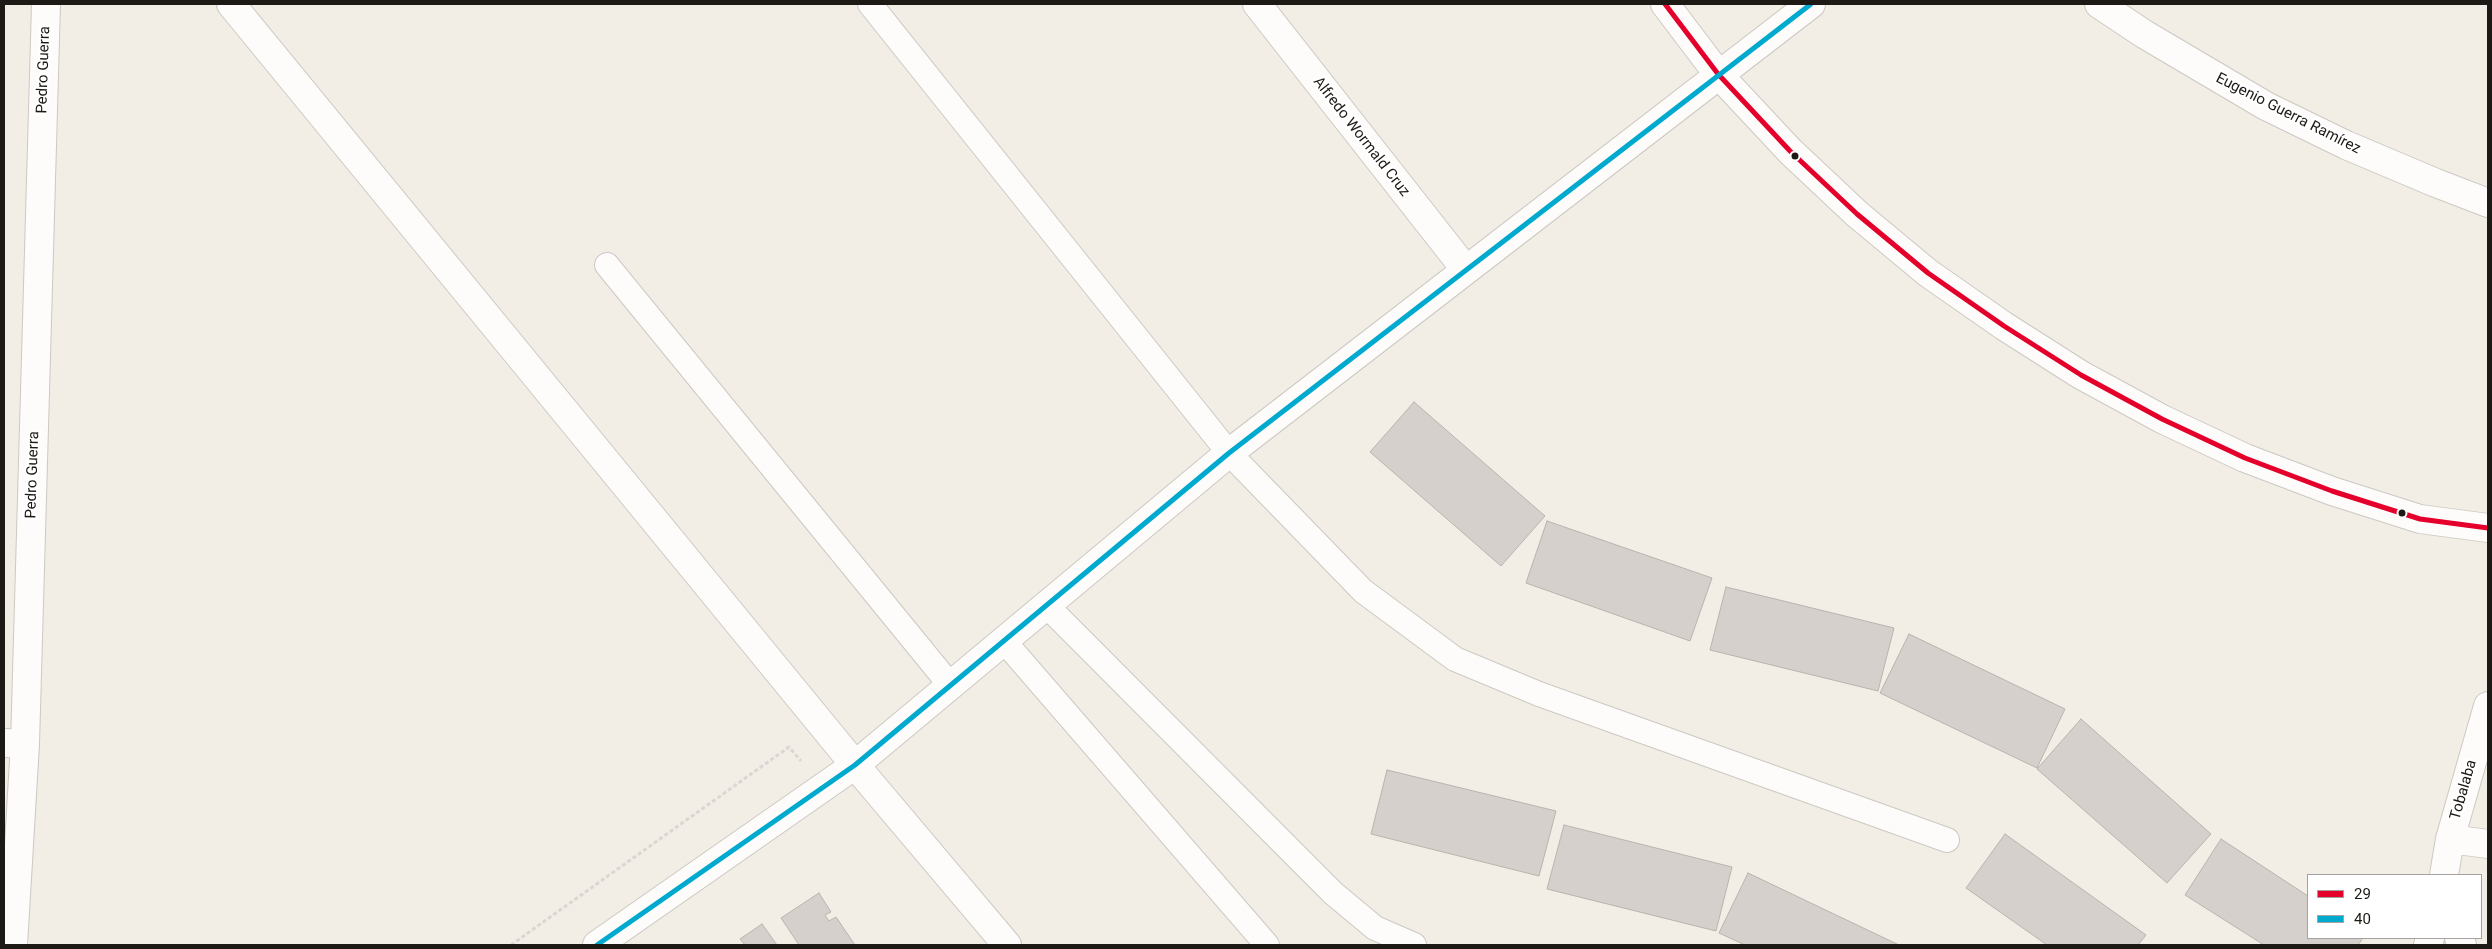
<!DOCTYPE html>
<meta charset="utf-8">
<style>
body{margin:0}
#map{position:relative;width:2492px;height:949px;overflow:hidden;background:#f2eee6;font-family:Roboto,sans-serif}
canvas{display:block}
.frame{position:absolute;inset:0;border:5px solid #1d1a15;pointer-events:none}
.legend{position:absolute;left:2307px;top:874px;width:175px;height:65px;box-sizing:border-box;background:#fff;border:1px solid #a5a3a1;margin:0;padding:6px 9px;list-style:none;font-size:15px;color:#1d1a15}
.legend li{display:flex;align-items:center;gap:10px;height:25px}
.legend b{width:25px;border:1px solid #a5a3a1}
</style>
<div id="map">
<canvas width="2492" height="949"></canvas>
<div class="frame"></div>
<ul class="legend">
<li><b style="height:6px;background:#e4002b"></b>29</li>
<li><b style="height:6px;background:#00a9ce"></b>40</li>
</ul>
</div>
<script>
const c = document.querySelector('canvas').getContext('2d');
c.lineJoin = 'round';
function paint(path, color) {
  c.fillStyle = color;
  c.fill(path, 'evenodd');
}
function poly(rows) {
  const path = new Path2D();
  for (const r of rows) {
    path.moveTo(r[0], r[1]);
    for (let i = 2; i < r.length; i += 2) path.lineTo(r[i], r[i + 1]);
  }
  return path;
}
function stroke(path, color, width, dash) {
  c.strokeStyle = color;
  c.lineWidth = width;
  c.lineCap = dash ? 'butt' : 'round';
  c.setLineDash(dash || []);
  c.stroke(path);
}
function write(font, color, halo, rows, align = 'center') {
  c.font = font + ' Roboto,sans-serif';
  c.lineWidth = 5;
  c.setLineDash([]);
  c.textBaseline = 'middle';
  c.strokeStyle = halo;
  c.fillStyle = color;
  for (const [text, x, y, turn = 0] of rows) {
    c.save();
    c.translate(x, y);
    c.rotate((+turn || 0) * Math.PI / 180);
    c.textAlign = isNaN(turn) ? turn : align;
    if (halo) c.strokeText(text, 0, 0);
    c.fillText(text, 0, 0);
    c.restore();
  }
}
const building = poly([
 [1414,402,1545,516,1501,566,1370,452,1414,402],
 [1547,521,1712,578,1690,641,1526,583,1547,521],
 [1726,587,1894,628,1878,691,1710,650,1726,587],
 [1909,634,2065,709,2037,768,1880,693,1909,634],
 [2081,719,2211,834,2167,883,2037,769,2081,719],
 [1387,770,1556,811,1539,876,1371,834,1387,770],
 [1564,825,1732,867,1716,931,1547,889,1564,825],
 [2005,834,2146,935,2138,945,2047,945,1966,888,2005,834],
 [2221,839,2308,896,2308,938,2363,938,2358,945,2264,945,2185,895,2221,839],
 [1748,873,1899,945,1745,945,1719,933,1748,873],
 [819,893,831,912,825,915,829,921,836,917,855,945,799,945,781,918,819,893],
 [762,924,777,945,745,945,740,939,762,924]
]);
const path = poly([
 [511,945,789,747,801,761]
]);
const lane = poly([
 [870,4,1229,453,1363,591,1455,659,1539,694,1947,840],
 [607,265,951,686],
 [1047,606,1333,893,1375,928,1414,945],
 [1004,641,1267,945]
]);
const street = poly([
 [231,4,855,765,1007,945],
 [1257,4,1466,270],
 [1665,4,1718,74,1790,151,1857,214,1928,273,2004,326,2081,375,2162,419,2245,458,2332,491,2420,519,2488,528],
 [2099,4,2144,34,2266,106,2346,145,2436,183,2488,203],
 [4,743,25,744],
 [2450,839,2488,844],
 [2444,875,2450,839,2488,706],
 [2459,938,2462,945],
 [597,945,855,765,1229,453,1811,4],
 [2428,945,2430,938]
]);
const secondary = poly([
 [13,945,25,744,46,4]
]);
const bus1 = poly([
 [1665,4,1718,74,1790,151,1857,214,1928,273,2004,326,2081,375,2162,419,2245,458,2332,491,2420,519,2488,528]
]);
const bus2 = poly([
 [597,945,855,765,1229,453,1811,4]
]);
const markers = [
 [1795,156,4.5,"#1d1a15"],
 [2402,513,4.5,"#1d1a15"]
];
const streetNames = [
 ["Pedro Guerra",44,70,-88],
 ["Eugenio Guerra Ramírez",2288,114,27],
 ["Alfredo Wormald Cruz",1361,137,52],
 ["Pedro Guerra",33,475,-88],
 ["Tobalaba",2464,790,-74]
];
paint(building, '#d5d0cb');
stroke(building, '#b8b3ad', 1);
stroke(lane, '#ccc9c2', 26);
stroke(street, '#ccc9c2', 30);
stroke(secondary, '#ccc9c2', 30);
stroke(path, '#d8d7d4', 3, [4, 2.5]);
stroke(lane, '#fdfcfb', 24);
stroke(street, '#fdfcfb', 28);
stroke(secondary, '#fdfcfb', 28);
stroke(bus1, '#e4002b', 5);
stroke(bus2, '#00a9ce', 5);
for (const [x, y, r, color] of markers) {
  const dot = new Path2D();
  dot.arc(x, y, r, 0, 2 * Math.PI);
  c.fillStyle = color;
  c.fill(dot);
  stroke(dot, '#fff', 2);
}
write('15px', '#1d1a15', '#fff', streetNames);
</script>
